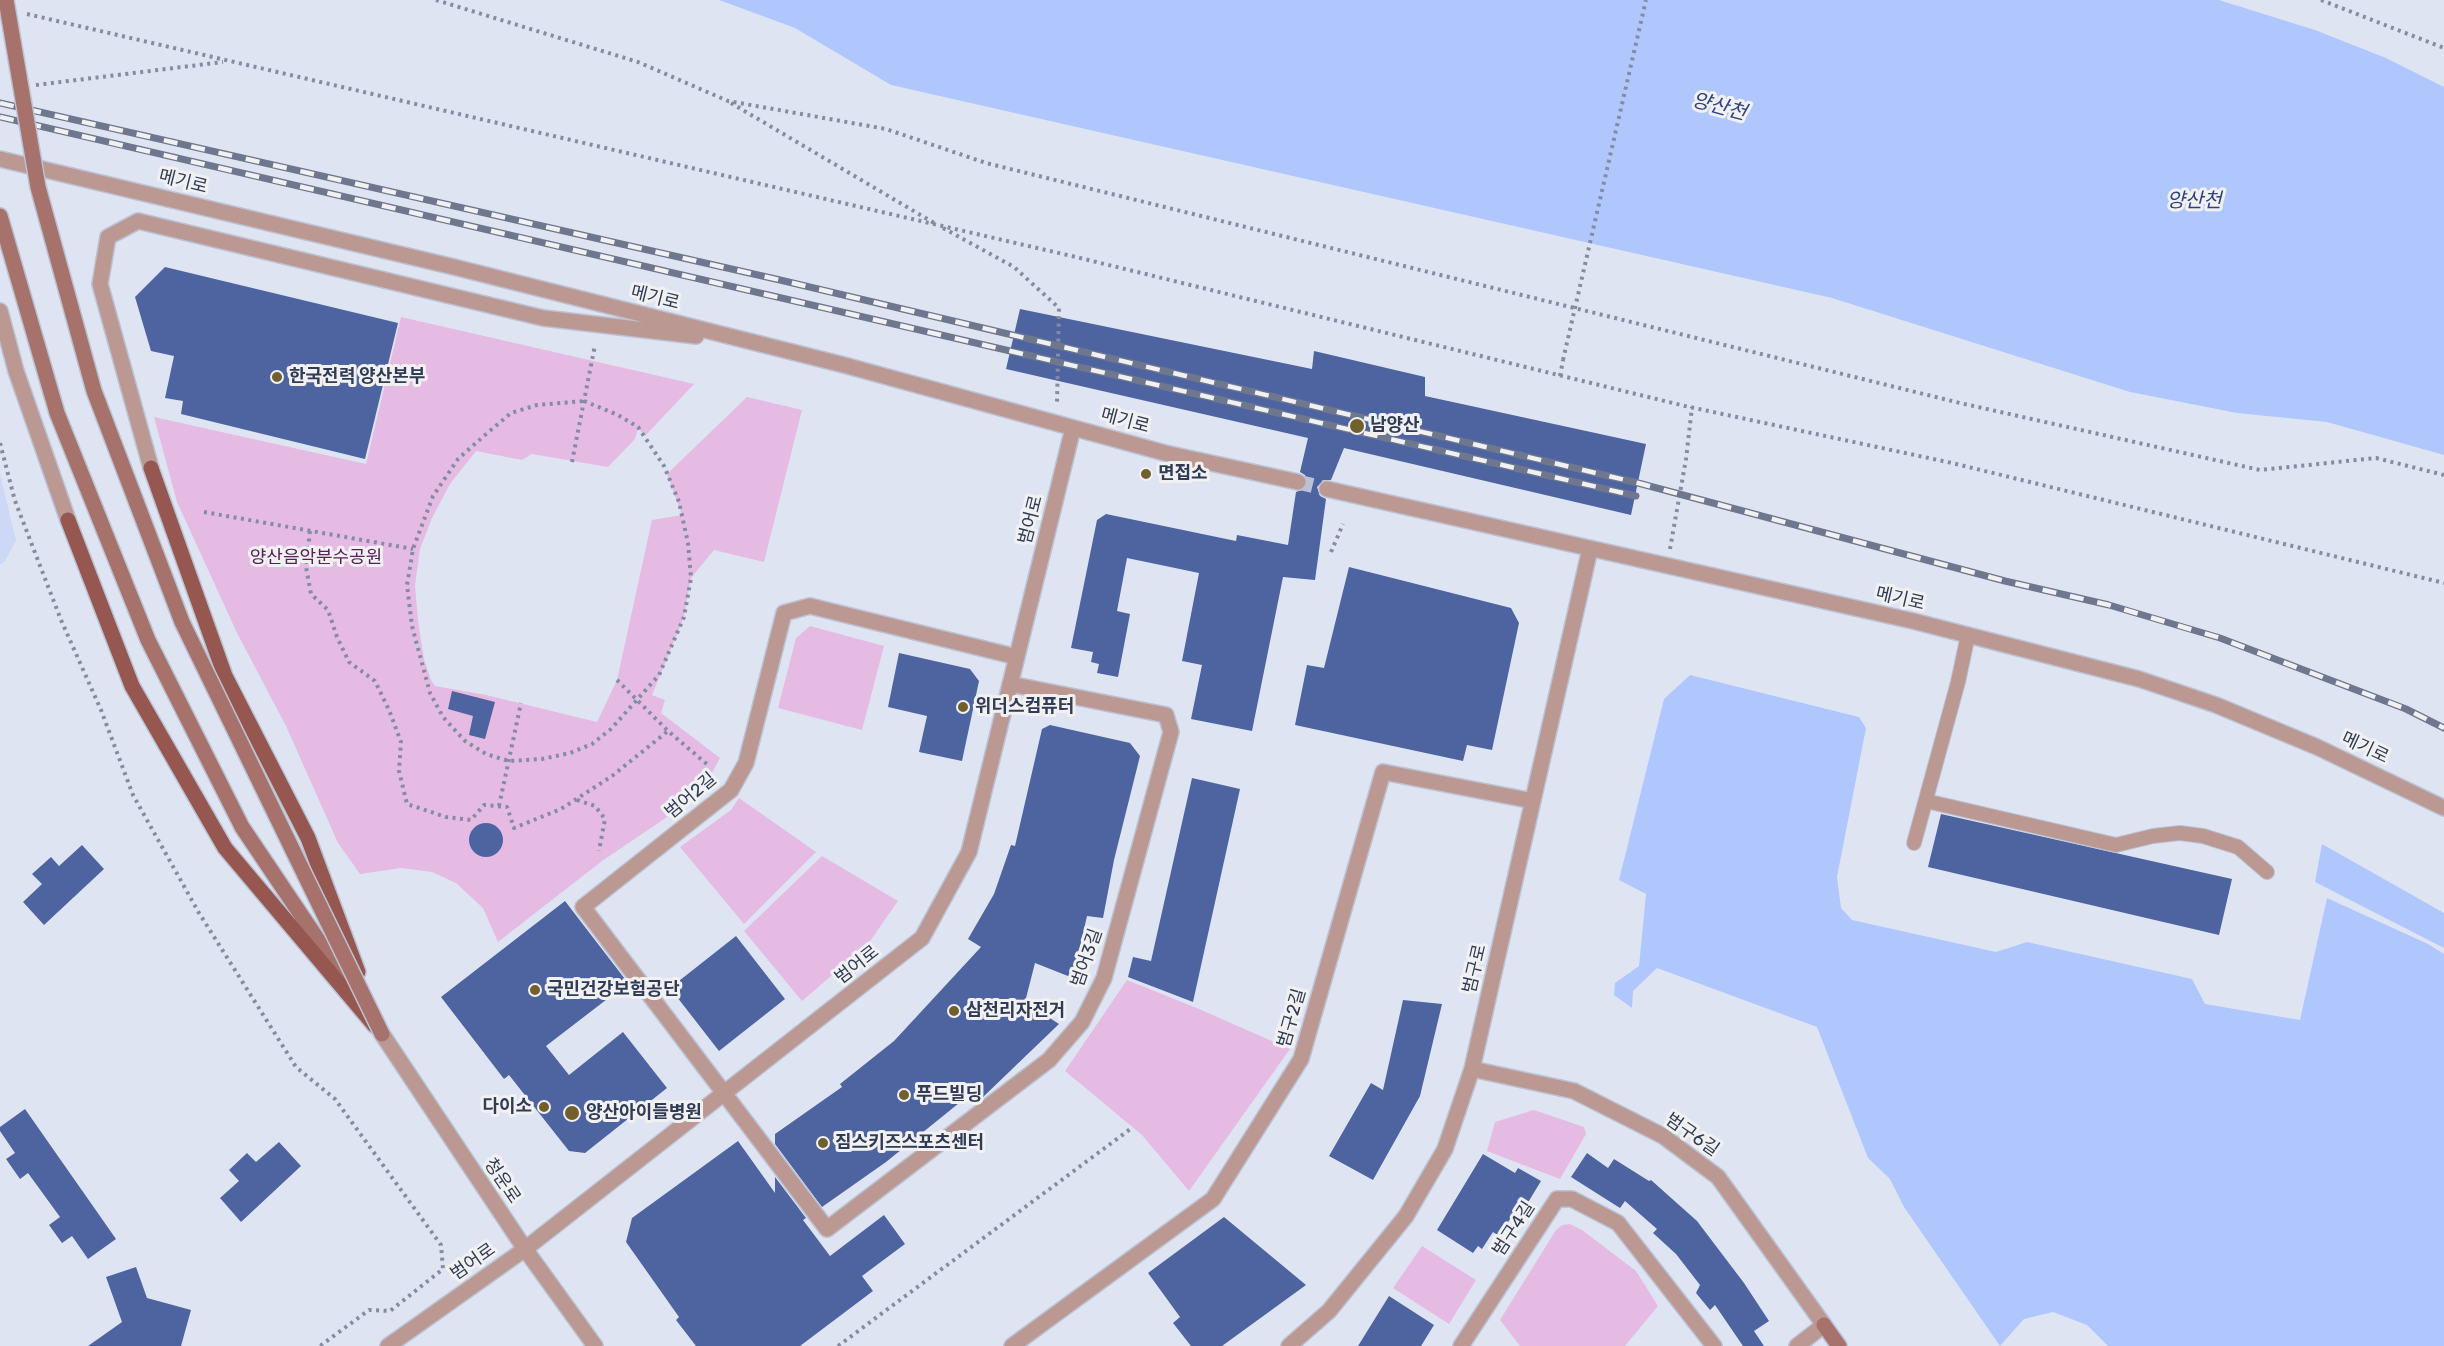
<!DOCTYPE html>
<meta charset="utf-8">
<style>
body{margin:0}
canvas{display:block;background:#dee4f2}
</style>
<canvas width="2444" height="1346"></canvas>
<script>
const c = document.querySelector('canvas').getContext('2d');
c.lineJoin = 'round';
function paint(path, color) {
  c.fillStyle = color;
  c.fill(path, 'evenodd');
}
function poly(rows) {
  const path = new Path2D();
  for (const r of rows) {
    if (r.length === 3) {
      path.moveTo(r[0] + r[2], r[1]);
      path.arc(r[0], r[1], r[2], 0, 2 * Math.PI);
      continue;
    }
    path.moveTo(r[0], r[1]);
    for (let i = 2; i < r.length; i += 2) path.lineTo(r[i], r[i + 1]);
  }
  return path;
}
function stroke(path, color, width, dash) {
  c.strokeStyle = color;
  c.lineWidth = width;
  c.lineCap = dash ? 'butt' : 'round';
  c.setLineDash(dash || []);
  c.stroke(path);
}
function write(font, color, halo, rows, align = 'center') {
  c.font = font + ' Rubik,"Noto Sans KR",sans-serif';
  c.lineWidth = 6;
  c.setLineDash([]);
  c.textBaseline = 'middle';
  c.strokeStyle = halo;
  c.fillStyle = color;
  for (const [text, x, y, turn = 0] of rows) {
    c.save();
    c.translate(x, y);
    c.rotate((+turn || 0) * Math.PI / 180);
    c.textAlign = isNaN(turn) ? turn : align;
    if (halo) c.strokeText(text, 0, 0);
    c.fillText(text, 0, 0);
    c.restore();
  }
}
const built = poly([
 [0,474,16,540,5,561,0,565]
]);
const green = poly([
 [401,317,694,384,645,436,638,428,635,439,608,467,532,454,522,460,476,451,450,484,432,518,420,549,415,585,418,621,424,659,431,680,435,686,486,695,597,722,617,680,652,520,682,515,667,474,747,397,802,410,764,562,714,550,691,578,684,617,652,695,665,700,661,713,720,758,707,782,676,811,602,861,498,942,483,908,456,883,432,872,401,868,360,874,338,843,286,726,237,633,177,502,154,417,366,464],
 [810,626,884,646,862,730,778,708,796,638],
 [739,798,816,852,744,924,680,847,731,810],
 [822,856,898,901,868,944,802,1001,744,931],
 [1127,980,1199,1009,1290,1049,1189,1191,1142,1135,1065,1071],
 [1534,1110,1584,1127,1586,1134,1560,1179,1487,1151,1495,1122],
 [1570,1224,1582,1230,1636,1271,1658,1306,1625,1346,1520,1346,1500,1320,1556,1230,1562,1225],
 [1422,1246,1476,1280,1449,1324,1393,1288]
]);
const water = poly([
 [719,0,2219,0,2315,30,2386,58,2444,87,2444,455,2327,422,2237,413,2130,392,1832,298,891,85,795,28],
 [1690,675,1859,717,1866,728,1837,877,1841,908,1852,920,1996,952,2027,942,2192,979,2205,1004,2300,1020,2327,898,2428,944,2444,954,2444,1346,2108,1346,2087,1325,2053,1312,2024,1319,2000,1346,1904,1207,1890,1179,1868,1158,1817,1027,1657,968,1633,991,1632,1008,1614,995,1615,983,1639,966,1646,894,1619,880,1664,699],
 [2322,844,2444,913,2444,948,2315,882]
]);
const building = poly([
 [165,267,398,323,365,459,181,414,183,401,165,398,174,356,151,351,135,297],
 [1020,309,1312,369,1314,351,1425,377,1425,396,1646,444,1631,515,1344,448,1331,480,1324,480,1317,487,1320,496,1326,499,1315,580,1283,577,1252,731,1191,719,1202,665,1182,661,1199,573,1127,558,1117,611,1130,614,1118,677,1097,673,1099,664,1091,662,1093,652,1071,648,1097,520,1106,514,1236,541,1237,535,1288,545,1296,492,1305,489,1308,483,1305,475,1300,472,1308,438,1006,369],
 [1349,567,1511,608,1519,623,1492,750,1467,745,1463,761,1295,725,1307,665,1324,668],
 [899,653,970,669,979,681,962,761,919,752,927,716,888,707],
 [452,691,495,702,485,739,469,735,473,716,448,709],
 [1050,725,1130,743,1140,756,1114,860,1103,918,1087,916,1073,978,1035,963,1025,1002,1059,1024,982,1098,974,1091,886,1162,822,1207,775,1144,775,1134,842,1087,840,1084,894,1041,981,947,968,939,994,894,1011,845,1015,846,1042,729],
 [1192,778,1240,789,1193,1002,1128,977,1133,957,1151,961],
 [1941,814,2232,879,2219,935,1928,867],
 [486,840,17],
 [82,845,104,869,44,925,23,902,42,884,32,874,51,857,59,866],
 [565,901,628,983,546,1046,569,1075,623,1032,667,1088,585,1153,569,1151,509,1075,504,1079,441,997],
 [736,936,785,999,719,1051,670,988],
 [1403,1000,1442,1004,1420,1096,1373,1180,1329,1156,1371,1083,1383,1090],
 [25,1109,116,1239,88,1259,72,1236,62,1243,49,1225,60,1217,28,1173,20,1179,6,1159,15,1153,0,1131,0,1127],
 [738,1141,775,1193,775,1177,806,1218,803,1220,830,1256,884,1215,905,1244,862,1276,873,1291,800,1346,696,1346,676,1320,679,1317,626,1242,632,1218],
 [279,1142,301,1166,241,1222,220,1198,239,1181,229,1170,247,1153,256,1162],
 [1587,1153,1608,1168,1614,1159,1649,1181,1651,1180,1697,1221,1744,1283,1769,1321,1754,1331,1764,1346,1743,1346,1715,1305,1710,1310,1696,1293,1700,1285,1676,1254,1653,1233,1657,1229,1625,1201,1620,1208,1571,1177],
 [1483,1154,1515,1173,1518,1168,1541,1181,1518,1219,1512,1216,1499,1236,1493,1232,1482,1249,1478,1246,1473,1253,1437,1230],
 [1224,1217,1306,1285,1222,1346,1191,1346,1173,1323,1180,1317,1148,1273],
 [136,1267,147,1298,191,1310,181,1346,88,1346,122,1322,106,1277],
 [1389,1296,1434,1325,1421,1346,1358,1346]
]);
const tertiaryTunnel = poly([
 [1298,482,1327,489]
]);
const path = poly([
 [436,0,638,62,728,101,886,129,986,163,1960,403,2260,470,2376,458,2444,475],
 [2321,0,2444,48],
 [27,14,1076,257,1685,406,1952,463,2444,583],
 [36,85,223,62],
 [731,103,934,223],
 [943,228,1014,267,1059,308,1057,404],
 [1560,376,1563,360],
 [584,401,618,415,638,427,664,466,679,502,688,543,691,578,684,617,659,675,611,729,592,744,570,753,542,759,509,761,486,754,465,741,443,717,430,693,412,626,407,585,413,549,433,496,458,459,485,435,511,413,537,405,584,401],
 [0,443,15,501,61,620,101,710,133,795,199,913,296,1067,335,1099,441,1245,443,1269,390,1311,369,1310,320,1346],
 [572,462,595,345],
 [204,512,413,549],
 [310,531,306,567,311,594,328,610,337,637,349,662,375,681,389,710,401,742,399,771,407,804,446,817,471,820,484,805,507,807,514,828,561,809,612,776,668,731],
 [1670,549,1686,459,1692,407],
 [1331,552,1343,524],
 [617,680,668,731,709,766],
 [577,800,595,806,605,819,599,851],
 [499,806,521,703],
 [838,1346,1133,1127]
]);
const service = poly([
 [1926,801,2116,845,2153,836,2180,833,2203,836,2238,847,2267,872],
 [1914,843,1958,682,1968,635]
]);
const minor = poly([
 [0,311,16,371,68,520],
 [1010,684,1166,715,1171,732,1104,978,1082,1022,1049,1060,827,1229,583,907,731,790,746,763,784,613,810,606,1017,657],
 [1472,1069,1574,1091,1663,1136,1718,1177,1824,1325,1797,1346],
 [388,1346,525,1249,922,938,969,852,1073,428],
 [1012,1346,1213,1199,1301,1059,1383,772,1533,801],
 [1289,1346,1329,1311,1406,1216,1445,1149,1472,1069,1590,549],
 [1461,1346,1557,1199,1572,1199,1618,1223,1714,1346]
]);
const tertiary = poly([
 [0,159,454,267,844,365,1165,453,1298,482],
 [151,468,100,284,108,237,138,221,543,318,696,336],
 [1327,489,1913,621,2139,679,2216,705,2317,747,2444,808],
 [382,1034,525,1249,595,1346]
]);
const secondary = poly([
 [0,216,57,413,148,640,242,827,353,992],
 [1824,1325,1839,1346]
]);
const primary = poly([
 [151,468,225,676,308,838,358,972],
 [68,520,132,686,225,848,375,1026]
]);
const rail = poly([
 [0,103,780,280,1638,483,2005,581,2109,605,2220,638,2406,709,2444,728],
 [0,117,1636,496]
]);
const pathBridge = poly([
 [1563,360,1646,0]
]);
const secondaryBridge = poly([
 [6,0,38,187,94,391,182,622,382,1034]
]);
const markers = [
 [277,377,6,"#725f2e"],
 [1357,426,8,"#725f2e"],
 [1146,474,6,"#725f2e"],
 [963,707,6,"#725f2e"],
 [535,990,6,"#725f2e"],
 [954,1011,6,"#725f2e"],
 [904,1095,6,"#725f2e"],
 [544,1107,6,"#725f2e"],
 [572,1113,8,"#725f2e"],
 [823,1143,6,"#725f2e"]
];
const streetNames = [
 ["메기로",183,182,14],
 ["메기로",655,298,14],
 ["메기로",1125,421,15],
 ["범어로",1031,520,-76],
 ["메기로",1900,599,13],
 ["메기로",2365,748,25],
 ["범어2길",691,796,-40],
 ["범어3길",1087,958,-71],
 ["범어로",857,965,-38],
 ["범구로",1475,969,-77],
 ["범구2길",1292,1018,-74],
 ["범구6길",1692,1135,35],
 ["청운로",502,1181,56],
 ["범구4길",1514,1229,-57],
 ["범어로",473,1262,-35]
];
const poiNames = [
 ["한국전력 양산본부",289,377],
 ["남양산",1370,426],
 ["면접소",1158,474],
 ["위더스컴퓨터",975,707],
 ["국민건강보험공단",547,990],
 ["삼천리자전거",966,1011],
 ["푸드빌딩",916,1095],
 ["다이소",532,1107,"right"],
 ["양산아이들병원",586,1113],
 ["짐스키즈스포츠센터",835,1143]
];
const parkNames = [
 ["양산음악분수공원",316,558]
];
const waterNames = [
 ["양산천",1719,107,15],
 ["양산천",2194,201]
];
paint(built, '#ccd8f6');
paint(green, '#e6bbe3');
paint(water, '#b0c7fe');
paint(building, '#4e64a0');
stroke(tertiaryTunnel, '#bbc2d3', 15, [15, 8]);
stroke(service, '#bbc2d3', 16);
stroke(minor, '#bbc2d3', 18);
stroke(tertiary, '#bbc2d3', 18);
stroke(secondary, '#bbc2d3', 18);
stroke(primary, '#bbc2d3', 18);
stroke(path, '#838ca1', 4, [3, 4.5]);
stroke(service, '#bc9893', 14);
stroke(minor, '#bc9893', 15);
stroke(tertiary, '#bc9893', 15);
stroke(secondary, '#a6726b', 15);
stroke(primary, '#95574f', 15);
stroke(rail, '#6e778e', 7);
stroke(rail, '#f1f1f1', 4.5, [14]);
stroke(secondaryBridge, '#bbc2d3', 18, []);
stroke(pathBridge, '#838ca1', 4, [3, 4.5]);
stroke(secondaryBridge, '#a6726b', 15);
for (const [x, y, r, color] of markers) {
  const dot = new Path2D();
  dot.arc(x, y, r, 0, 2 * Math.PI);
  c.fillStyle = color;
  c.fill(dot);
  stroke(dot, '#f1f1f1', 2);
}
write('18px', '#303b56', '#f1f1f1', streetNames);
write('bold 18px', '#303b56', '#f1f1f1', poiNames, 'left');
write('18px', '#592058', '#f1f1f1', parkNames);
write('italic 20px', '#2d4183', '#f1f1f1', waterNames);
</script>
